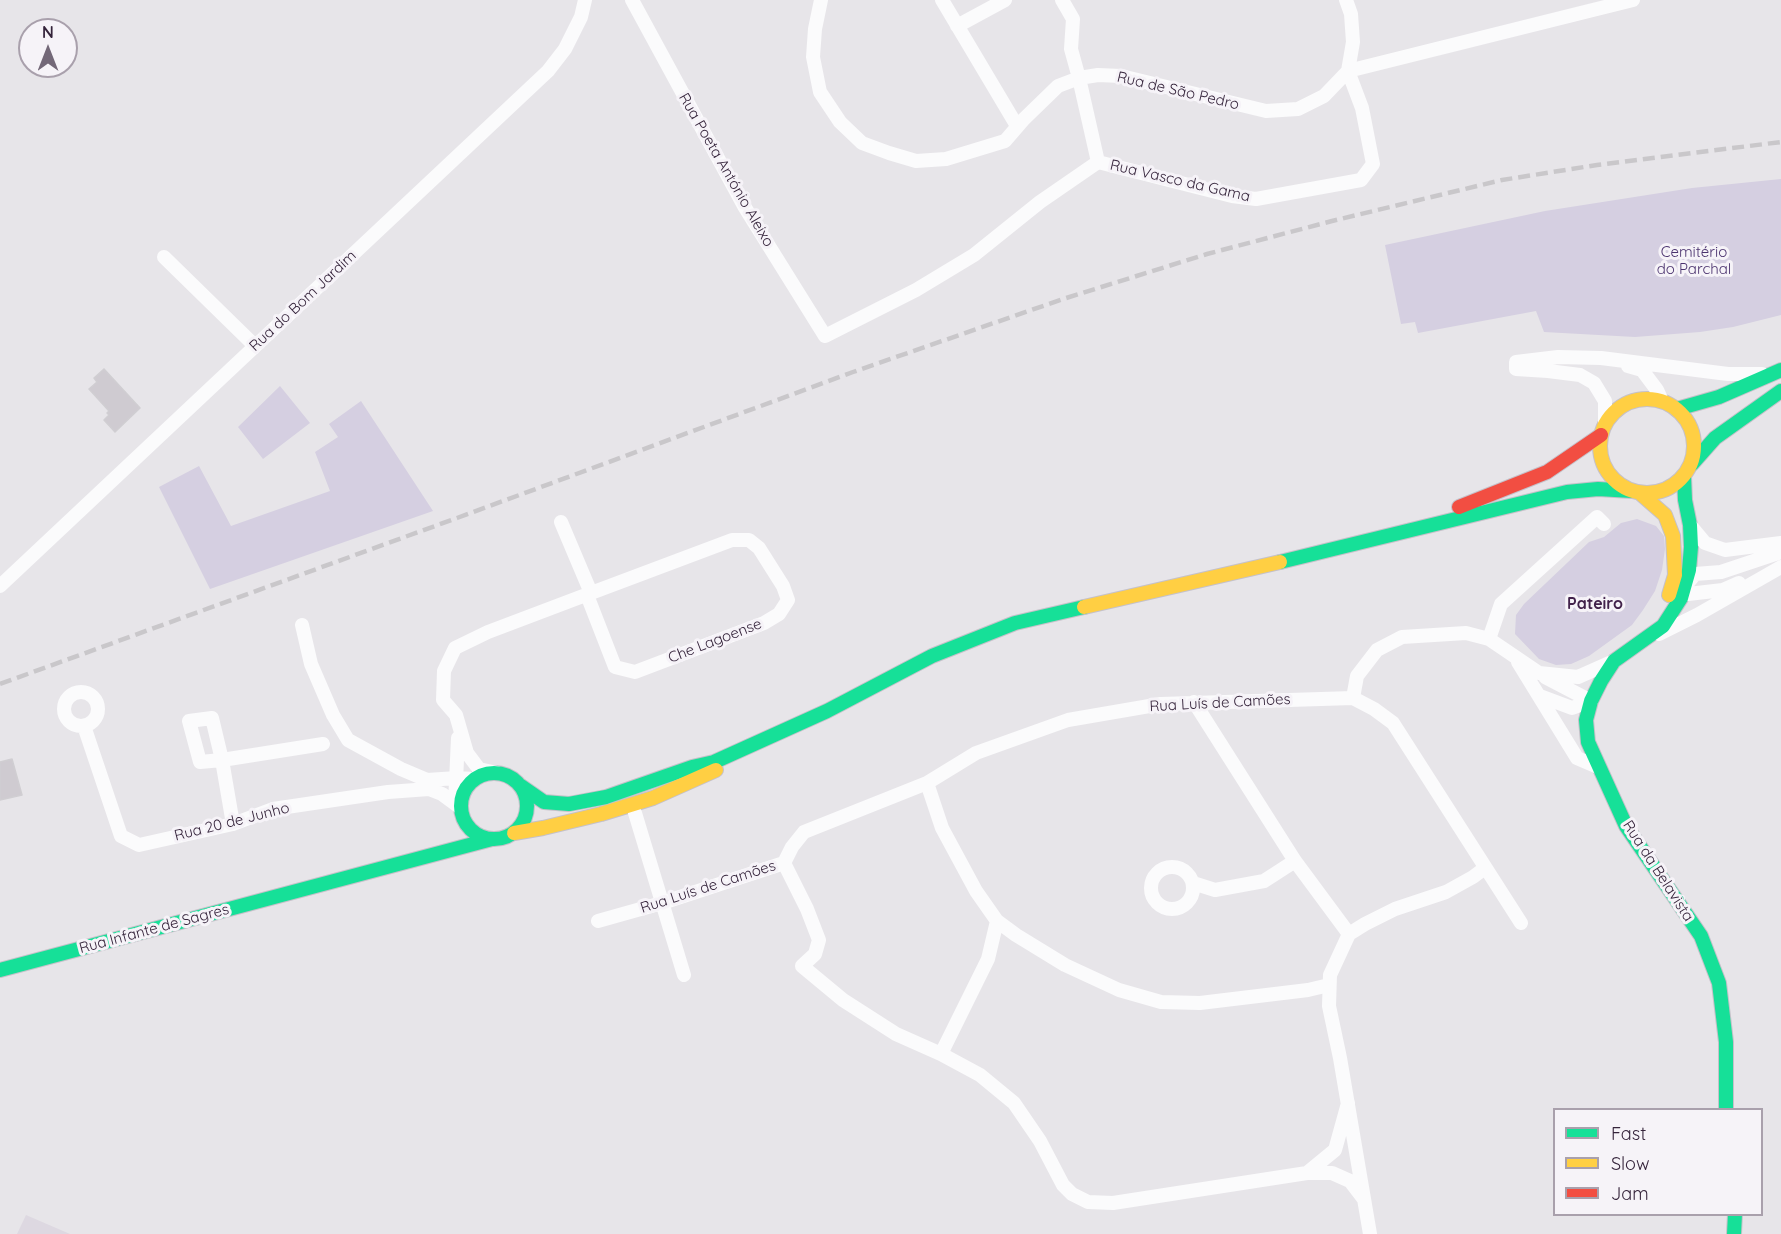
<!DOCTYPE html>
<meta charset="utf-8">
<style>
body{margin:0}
#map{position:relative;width:1781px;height:1234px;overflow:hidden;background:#e7e5e9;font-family:Quicksand,sans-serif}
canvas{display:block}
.legend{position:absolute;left:1553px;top:1108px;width:210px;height:108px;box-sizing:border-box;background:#f6f3f8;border:2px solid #a9a0ac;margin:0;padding:8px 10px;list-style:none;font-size:18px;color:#35243b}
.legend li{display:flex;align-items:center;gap:12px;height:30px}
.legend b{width:30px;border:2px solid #a9a0ac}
.north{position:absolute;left:18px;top:18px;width:60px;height:60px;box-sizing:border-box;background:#f6f3f8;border:2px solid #a9a0ac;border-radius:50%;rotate:0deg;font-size:16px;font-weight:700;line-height:24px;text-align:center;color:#35243b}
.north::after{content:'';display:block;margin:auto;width:21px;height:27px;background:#736878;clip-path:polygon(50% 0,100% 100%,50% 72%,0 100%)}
</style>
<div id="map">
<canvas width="1781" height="1234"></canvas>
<ul class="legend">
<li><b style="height:8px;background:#16e098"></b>Fast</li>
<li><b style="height:8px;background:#ffcf43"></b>Slow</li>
<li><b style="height:8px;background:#f24e42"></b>Jam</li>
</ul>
<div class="north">N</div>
</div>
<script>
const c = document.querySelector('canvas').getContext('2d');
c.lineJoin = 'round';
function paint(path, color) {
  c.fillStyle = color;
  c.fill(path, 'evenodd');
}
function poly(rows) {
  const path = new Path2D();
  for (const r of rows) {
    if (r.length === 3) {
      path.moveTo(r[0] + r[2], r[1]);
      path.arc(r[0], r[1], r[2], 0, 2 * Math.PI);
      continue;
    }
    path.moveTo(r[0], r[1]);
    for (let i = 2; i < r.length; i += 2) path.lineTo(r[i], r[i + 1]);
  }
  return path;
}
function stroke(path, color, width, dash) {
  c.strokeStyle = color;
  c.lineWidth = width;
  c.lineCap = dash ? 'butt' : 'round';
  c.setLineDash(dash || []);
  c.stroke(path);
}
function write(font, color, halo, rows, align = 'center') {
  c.font = font + ' Quicksand,sans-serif';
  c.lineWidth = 6;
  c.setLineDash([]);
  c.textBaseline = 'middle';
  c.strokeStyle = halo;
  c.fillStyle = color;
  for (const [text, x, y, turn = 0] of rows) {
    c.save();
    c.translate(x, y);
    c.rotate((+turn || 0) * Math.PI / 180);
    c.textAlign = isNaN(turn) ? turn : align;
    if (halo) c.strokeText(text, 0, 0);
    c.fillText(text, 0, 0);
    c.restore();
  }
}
const built = poly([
 [26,1215,70,1234,17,1234]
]);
const green = poly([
 [1781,179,1781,315,1733,327,1700,332,1635,337,1544,332,1536,311,1418,333,1415,322,1401,324,1385,245,1545,211,1692,188],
 [280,386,310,423,263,459,238,427],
 [361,401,433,511,210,589,159,487,199,466,231,526,330,491,315,452,338,437,329,424],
 [1637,519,1656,526,1664,536,1665,549,1662,570,1655,591,1643,610,1632,625,1589,656,1571,664,1556,665,1539,659,1515,634,1516,615,1524,604,1589,542,1604,537,1621,523]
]);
const building = poly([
 [104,369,140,408,115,432,104,420,109,415,107,413,109,411,89,389,97,382,94,378,104,369],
 [12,759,22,795,0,800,0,762,12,759]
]);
const street = poly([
 [632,0,744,206,825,336,916,290,974,255,1040,202,1098,162,1232,196,1256,199,1361,180,1373,164,1362,108,1348,71,1633,0],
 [821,0,815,29,813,57,820,92,840,122,862,143,889,153,916,161,946,159,1005,141,1024,119,1058,86,1079,78,1098,75,1121,76,1266,111,1298,109,1324,96,1348,71,1353,42,1351,14,1346,0],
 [942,0,1017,126],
 [1062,0,1073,19,1071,49,1079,78,1098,162],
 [957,26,1005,0],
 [164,257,255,346],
 [1628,366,1642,370,1657,390,1662,401],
 [1605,424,1605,401,1594,383,1580,375,1548,371,1516,369,1516,362,1558,357,1601,358,1728,374,1762,374],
 [561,522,591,593],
 [1690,525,1705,543,1725,550,1781,543],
 [1682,583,1688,594,1723,590,1739,583],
 [1686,585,1695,574,1721,572,1781,552],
 [0,586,548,71,565,49,581,17,585,0],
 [302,625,311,664,333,715,348,740,401,769,427,780,457,778,474,779],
 [1659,634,1697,615,1781,567],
 [1489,639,1501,604,1597,517,1604,524],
 [1518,662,1577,758,1598,767],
 [1545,677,1591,701],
 [81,709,17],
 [1540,696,1572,708,1591,701],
 [1353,698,1357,676,1377,650,1402,637,1466,633,1489,639,1539,673,1578,677,1614,661],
 [1194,702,1295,861,1349,934],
 [84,726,121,836,139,845,233,824,273,809,388,792,429,789,442,794,461,808],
 [497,773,479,769,467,753,456,715,443,700,444,671,455,648,488,632,591,593,732,540,749,540,759,548,783,586,788,600,779,614,764,623,635,672,615,667,587,595],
 [927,783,942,828,976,891,997,921,1016,935,1065,965,1119,990,1161,1002,1200,1003,1308,990,1329,985],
 [455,803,458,738],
 [635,813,684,975],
 [233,824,222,760,212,718,189,721,200,762,222,760,323,744],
 [784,863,807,909,819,940,815,954,802,966,843,1000,896,1034,941,1054,980,1075,1014,1103,1040,1141,1063,1185,1072,1194,1088,1202,1113,1203,1307,1173,1335,1150,1348,1103],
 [1172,888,21],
 [1193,883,1215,890,1264,881,1295,861],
 [598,921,662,903,784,863,792,847,804,832,927,783,976,753,1068,720,1161,704,1353,698,1374,709,1393,723,1521,923],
 [941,1054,988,959,997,921],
 [1307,1173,1332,1173,1350,1181,1363,1198],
 [1370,1234,1340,1058,1329,1006,1330,975,1349,934,1365,924,1395,909,1446,892,1473,877,1485,868]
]);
const fast = poly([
 [1677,409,1719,397,1781,370],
 [1692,464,1715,438,1781,391],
 [1684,476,1685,500,1690,525,1691,547,1689,570,1681,598,1663,626,1614,661,1601,681,1591,701,1586,720,1588,742,1626,826,1701,936,1719,983,1726,1042,1726,1110],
 [1280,562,1567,492,1598,489,1632,491],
 [494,806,33],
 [521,786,544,802,569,804,606,797,692,767,714,762,827,711,932,656,1015,623,1084,607],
 [0,970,492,839],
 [1734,1234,1735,1214]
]);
const slow = poly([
 [1647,446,47],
 [1641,494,1665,515,1673,536,1675,575,1669,595],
 [1084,607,1280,562],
 [514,833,543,828,601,814,653,798,716,770]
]);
const jam = poly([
 [1459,507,1547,472,1601,435]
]);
const rail = poly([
 [0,684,457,518,853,372,1063,299,1207,254,1332,221,1502,180,1597,165,1781,142]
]);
const streetNames = [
 ["Rua de São Pedro",1178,91,13],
 ["Rua Poeta António Aleixo",726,170,60],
 ["Rua Vasco da Gama",1180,181,13],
 ["Rua do Bom Jardim",303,301,-43],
 ["Che Lagoense",715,641,-21],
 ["Rua Luís de Camões",1220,703,-3],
 ["Rua 20 de Junho",232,822,-14],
 ["Rua da Belavista",1658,871,57],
 ["Rua Luís de Camões",708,887,-18],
 ["Rua Infante de Sagres",154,929,-15]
];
const parkNames = [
 ["Cemitério",1694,252],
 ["do Parchal",1694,269]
];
const neighbourhoodNames = [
 ["Pateiro",1595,604]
];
paint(built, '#ddd8e1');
paint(green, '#d5cfe1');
paint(building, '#cfcbd1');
stroke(building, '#d0ced2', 1.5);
stroke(fast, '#c5c1c9', 16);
stroke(slow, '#c5c1c9', 16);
stroke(jam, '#c5c1c9', 16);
stroke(street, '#fbfbfc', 14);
stroke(fast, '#16e098', 14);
stroke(slow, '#ffcf43', 14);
stroke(jam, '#f24e42', 14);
stroke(rail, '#c9c7ca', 4.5, [12, 6]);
write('15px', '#35243b', '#f6f3f8', streetNames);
write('15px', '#4a326e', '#f6f3f8', parkNames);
write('bold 16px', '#42224b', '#f6f3f8', neighbourhoodNames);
</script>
